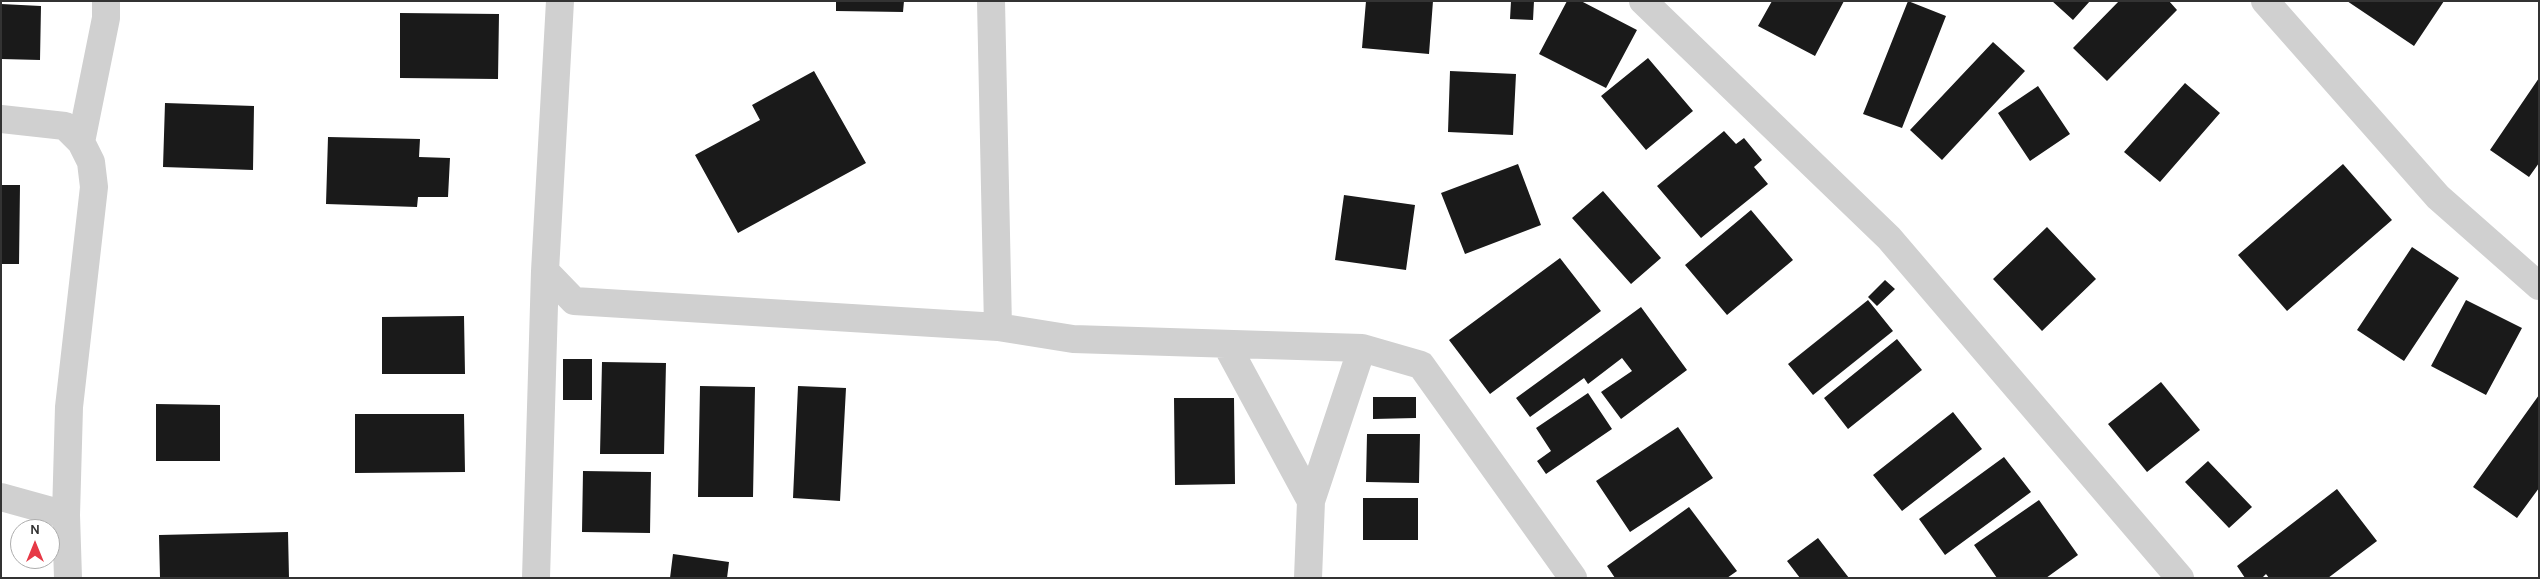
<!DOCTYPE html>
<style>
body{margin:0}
#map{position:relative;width:2540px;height:579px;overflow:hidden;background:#fff;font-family:Karla,sans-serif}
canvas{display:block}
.frame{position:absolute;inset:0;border:2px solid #333;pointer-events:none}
.north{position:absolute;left:10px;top:519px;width:50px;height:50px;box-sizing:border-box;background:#fff;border:1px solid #adadad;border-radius:50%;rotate:0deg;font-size:14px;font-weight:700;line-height:20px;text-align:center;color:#333}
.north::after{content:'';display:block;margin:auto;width:18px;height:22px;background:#e63946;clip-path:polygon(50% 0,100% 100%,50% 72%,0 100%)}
</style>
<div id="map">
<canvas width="2540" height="579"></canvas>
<div class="frame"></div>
<div class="north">N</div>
</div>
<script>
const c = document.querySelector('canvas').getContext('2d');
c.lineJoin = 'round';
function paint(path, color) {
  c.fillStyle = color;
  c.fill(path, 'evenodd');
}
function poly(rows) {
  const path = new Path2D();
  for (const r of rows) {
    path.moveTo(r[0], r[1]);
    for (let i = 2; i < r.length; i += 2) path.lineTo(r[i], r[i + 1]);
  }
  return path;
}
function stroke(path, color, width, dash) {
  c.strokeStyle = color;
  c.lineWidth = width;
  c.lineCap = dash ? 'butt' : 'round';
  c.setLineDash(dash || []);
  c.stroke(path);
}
const building = poly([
 [836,1,904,1,903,12,836,11],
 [1366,1,1433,1,1429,54,1362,48],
 [1511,1,1534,1,1533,20,1510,19],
 [1567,1,1581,1,1637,30,1606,88,1539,54],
 [1772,1,1844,1,1815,56,1758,26],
 [1908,1,1946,16,1902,128,1863,114],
 [2052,1,2090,1,2073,20],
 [2119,1,2169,1,2177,10,2107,81,2073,48],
 [2347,1,2444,1,2414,46],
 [1,4,41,6,40,60,1,59],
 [400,13,499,14,498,79,400,78],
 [1993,42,2025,71,1942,160,1910,130],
 [1648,58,1693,111,1646,150,1601,96],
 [814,71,866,163,738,233,695,155,760,120,752,105],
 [1450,71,1516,74,1513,135,1448,132],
 [2539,78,2539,163,2529,177,2490,150],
 [2185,83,2220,113,2160,182,2124,152],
 [2038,86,2070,134,2030,161,1998,113],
 [165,103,254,106,253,170,163,167],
 [1724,131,1736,144,1744,138,1762,160,1754,167,1768,184,1701,238,1657,186],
 [328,137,420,139,419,157,450,158,448,197,418,197,417,207,326,204],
 [1518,164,1541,225,1465,254,1441,193],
 [2343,164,2392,220,2287,311,2238,255],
 [1,185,20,185,19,264,1,264],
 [1603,191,1661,258,1631,284,1572,218],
 [1344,195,1415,205,1406,270,1335,260],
 [1751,210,1793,260,1727,315,1685,265],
 [2047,227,2096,279,2042,331,1993,279],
 [2412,247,2459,278,2404,361,2357,330],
 [1560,258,1601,311,1490,394,1449,340],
 [1885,280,1895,289,1877,306,1868,297],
 [1868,300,1893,331,1813,395,1788,364],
 [2466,300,2522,328,2486,395,2431,366],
 [1641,307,1687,370,1621,419,1601,392,1632,371,1622,358,1588,384,1584,378,1530,417,1516,398],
 [464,316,465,374,382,374,382,317],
 [1897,339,1922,370,1848,429,1824,398],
 [563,359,592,359,592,400,563,400],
 [602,362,666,363,664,454,600,454],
 [2161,382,2200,430,2147,472,2108,424],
 [700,386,755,387,753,497,698,497],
 [798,386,846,388,840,501,793,498],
 [1588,393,1612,429,1546,474,1537,461,1551,451,1536,428],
 [2539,395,2539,488,2517,518,2473,487],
 [1373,397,1416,397,1416,418,1373,419],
 [1174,398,1234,398,1235,484,1175,485],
 [156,404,220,405,220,461,156,461],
 [1953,412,1982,449,1902,511,1873,475],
 [355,414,464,414,465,472,355,473],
 [1678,427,1713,478,1630,532,1596,481],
 [1367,434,1420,434,1419,483,1366,482],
 [2004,457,2031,492,1945,555,1919,519],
 [2208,461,2252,507,2229,528,2185,482],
 [583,471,651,472,650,533,582,532],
 [2337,489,2377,541,2328,578,2269,578,2266,574,2262,578,2245,578,2237,566],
 [1363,498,1418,498,1418,540,1363,540],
 [2039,500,2078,555,2046,578,1997,578,1974,545],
 [1689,507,1737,571,1727,578,1615,578,1607,566],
 [288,532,289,578,160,578,159,535],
 [1818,538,1849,578,1800,578,1787,561],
 [673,554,729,562,727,578,670,578]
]);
const minor = poly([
 [560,1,545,271,574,301,998,327],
 [991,1,998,327,1073,339,1362,348,1421,365,1573,578],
 [1643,1,1889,238,2180,578],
 [2265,1,2438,197,2539,286],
 [1,119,65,126,81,142,91,162,94,187,69,407,66,515,68,578],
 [81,142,106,18,106,1],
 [1226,344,1311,501],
 [1,497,66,515],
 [536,578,545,271],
 [1308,578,1311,501,1362,348]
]);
paint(building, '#1a1a1a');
stroke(minor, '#d0d0d0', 28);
</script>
